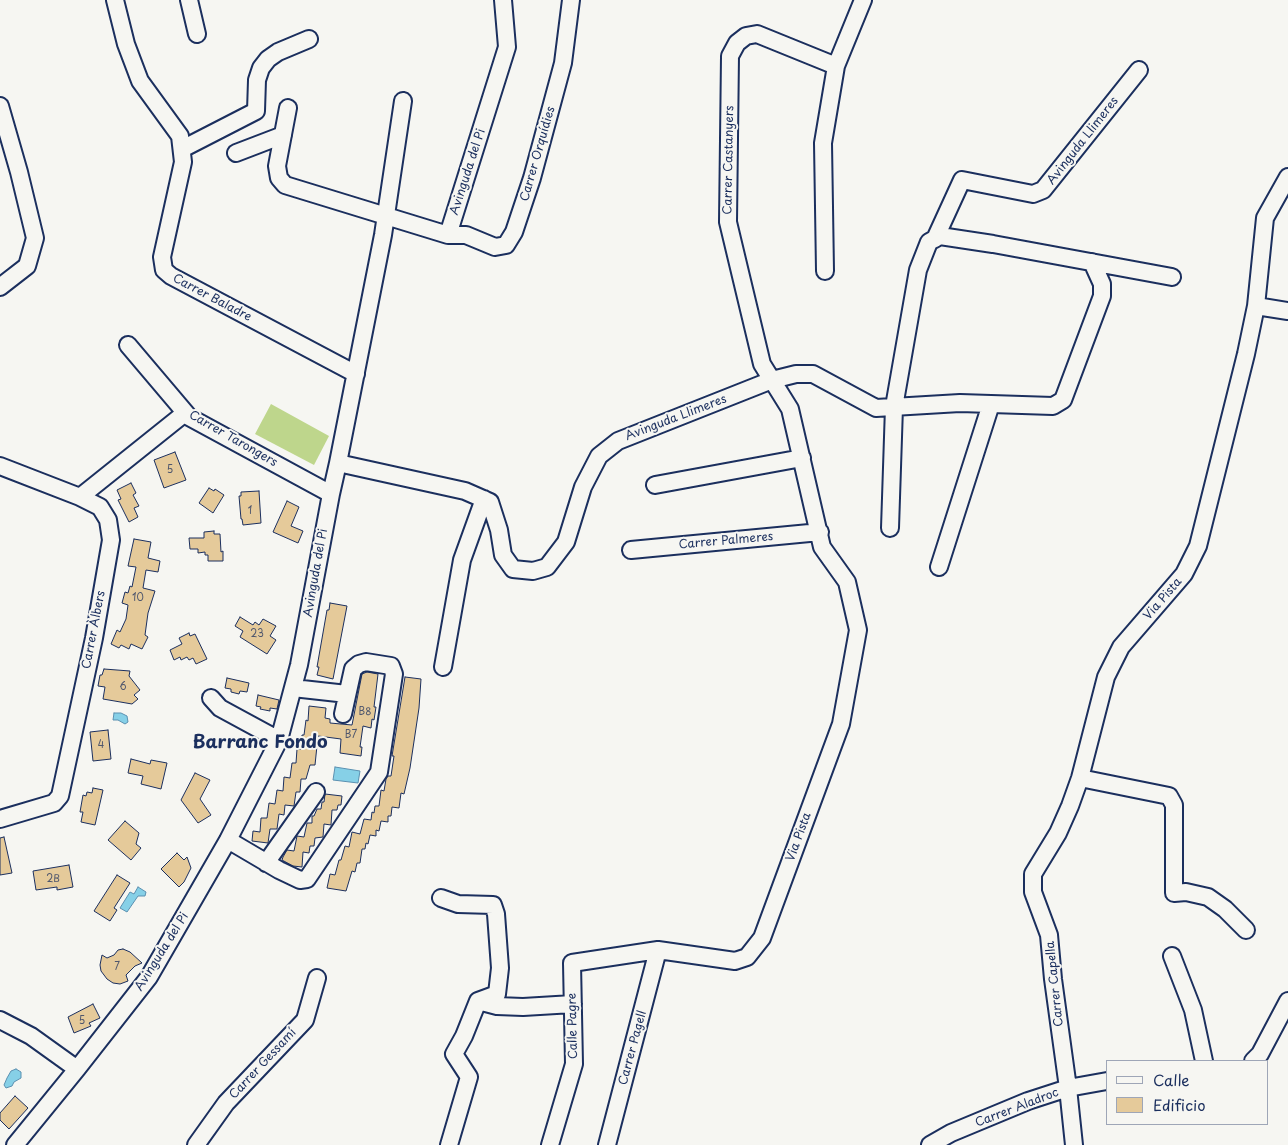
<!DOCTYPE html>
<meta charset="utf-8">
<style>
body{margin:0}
#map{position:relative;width:1288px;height:1145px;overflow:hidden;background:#f6f6f2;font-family:"Playpen Sans",sans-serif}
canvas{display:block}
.legend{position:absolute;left:1106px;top:1060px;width:162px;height:65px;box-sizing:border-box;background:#f6f6f2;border:1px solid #9ea6b7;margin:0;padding:6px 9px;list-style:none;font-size:15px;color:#1b2f5e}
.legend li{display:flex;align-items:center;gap:10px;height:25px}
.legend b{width:25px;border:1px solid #9ea6b7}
</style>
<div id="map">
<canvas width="1288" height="1145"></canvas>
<ul class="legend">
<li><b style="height:6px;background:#f6f6f2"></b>Calle</li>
<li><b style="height:14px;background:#e5ca9a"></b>Edificio</li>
</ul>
</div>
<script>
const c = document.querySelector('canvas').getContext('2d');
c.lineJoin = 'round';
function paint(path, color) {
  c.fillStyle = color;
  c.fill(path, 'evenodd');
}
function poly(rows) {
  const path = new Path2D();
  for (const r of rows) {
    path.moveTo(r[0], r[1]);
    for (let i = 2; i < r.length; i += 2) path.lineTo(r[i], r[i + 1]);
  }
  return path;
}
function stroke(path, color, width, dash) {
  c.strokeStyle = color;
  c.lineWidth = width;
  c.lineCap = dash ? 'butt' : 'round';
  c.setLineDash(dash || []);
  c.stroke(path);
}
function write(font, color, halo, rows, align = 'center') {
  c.font = font + ' "Playpen Sans",sans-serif';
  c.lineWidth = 4;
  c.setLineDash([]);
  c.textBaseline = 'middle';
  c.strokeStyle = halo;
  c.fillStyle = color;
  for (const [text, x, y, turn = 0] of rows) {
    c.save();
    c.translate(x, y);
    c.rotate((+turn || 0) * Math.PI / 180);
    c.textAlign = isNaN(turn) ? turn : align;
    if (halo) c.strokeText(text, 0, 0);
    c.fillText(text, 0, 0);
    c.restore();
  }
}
const green = poly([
 [271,404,329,436,314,465,255,434]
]);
const water = poly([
 [114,713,121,713,127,716,128,722,125,724,118,720,113,720,114,713],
 [335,767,360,771,358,783,333,780,335,767],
 [138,887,146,892,145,896,138,896,127,912,120,908,130,892,134,894,138,887],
 [16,1069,21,1072,21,1078,14,1082,12,1086,6,1088,4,1085,7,1078,11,1071,16,1069]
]);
const building = poly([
 [175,452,186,480,164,488,154,460,175,452],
 [131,483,136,493,133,495,139,506,134,508,138,517,129,522,118,500,121,499,117,490,131,483],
 [209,488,214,491,215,489,224,495,213,513,199,503,209,488],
 [259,491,261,523,243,525,242,519,241,519,239,496,241,496,241,492,259,491],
 [287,501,299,507,291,526,303,531,298,543,273,532,287,501],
 [214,531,214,534,220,534,221,552,223,551,223,561,208,561,208,555,205,555,205,552,198,553,198,549,190,549,189,538,204,538,204,532,214,531],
 [134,539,151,542,148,558,160,561,158,572,146,570,143,588,155,591,148,613,145,635,148,637,142,649,131,644,129,649,121,645,119,648,111,644,117,630,120,632,126,619,128,605,122,603,125,592,128,593,130,586,132,587,136,567,128,566,134,539],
 [330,603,347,606,333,679,317,675,319,667,317,667,327,610,329,610,330,603],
 [240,617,253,625,255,622,259,625,263,619,276,626,270,636,276,640,267,654,240,637,243,631,235,626,240,617],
 [189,633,190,636,195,634,207,659,196,664,193,658,189,660,187,657,181,660,180,657,174,660,170,650,182,644,179,638,189,633],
 [104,669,130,671,129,676,140,690,134,695,138,699,132,704,103,699,105,687,98,686,100,675,102,675,104,669],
 [367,672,378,674,374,707,376,707,374,720,372,719,371,728,363,726,360,747,362,747,361,756,340,753,341,739,318,736,315,765,310,765,306,779,301,779,300,792,296,792,294,806,285,805,284,815,279,814,277,829,270,829,268,843,252,841,253,831,260,832,261,818,267,818,269,803,275,804,277,790,283,791,284,777,290,778,292,763,296,763,297,749,301,749,302,735,304,735,306,720,308,721,309,706,326,708,325,718,330,719,330,723,352,725,362,674,367,672],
 [405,677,421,679,419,708,410,768,404,794,401,793,399,808,392,807,391,816,388,816,388,822,381,821,379,831,376,830,376,836,370,835,368,844,366,843,365,849,362,849,360,863,357,863,355,872,352,871,346,891,327,888,330,874,335,875,339,860,341,860,345,846,349,847,352,832,360,834,364,819,371,820,372,812,374,813,375,806,379,806,381,790,384,791,386,779,388,776,391,776,394,756,392,756,405,677],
 [227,678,249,683,247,692,240,691,239,694,231,692,231,689,225,688,227,678],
 [258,695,279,700,277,709,270,708,270,711,260,709,261,707,256,706,258,695],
 [108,730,111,759,93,761,90,732,108,730],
 [131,759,150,764,151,760,167,763,161,789,141,784,143,776,128,773,131,759],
 [195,773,210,780,200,799,211,815,198,823,181,800,195,773],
 [93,788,103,790,95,825,81,822,83,812,80,812,83,795,86,796,87,792,92,793,93,788],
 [325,794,342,796,341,805,338,805,337,810,332,810,331,825,324,824,323,837,315,838,314,846,310,846,309,853,303,852,302,867,293,866,282,860,283,857,287,850,294,851,297,836,304,837,307,823,312,823,312,816,314,816,317,809,321,809,322,802,324,802,325,794],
 [125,821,139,833,136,844,141,848,131,860,108,840,125,821],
 [4,837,12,873,0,875,0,838,4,837],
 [177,853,184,860,187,857,191,868,184,882,179,887,161,869,177,853],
 [69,865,73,887,57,890,57,887,36,890,33,871,69,865],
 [117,875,130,883,114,908,117,910,110,921,94,911,117,875],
 [123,949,130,952,142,963,135,966,126,975,128,981,120,984,113,983,107,979,101,971,100,965,102,955,107,958,114,955,118,950,123,949],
 [93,1004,100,1018,89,1023,91,1026,74,1033,68,1017,93,1004],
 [15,1096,28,1108,9,1129,0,1120,0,1113,15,1096]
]);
const minor = poly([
 [115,0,126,44,140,81,180,136,183,162,162,257,164,270,171,276,356,374],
 [189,0,197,34],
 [0,106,19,172,35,238,27,266,0,287],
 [288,108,277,166,279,178,285,185,448,235,507,47,503,0],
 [182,149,256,111,257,80,261,68,268,59,278,52,309,39],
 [236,153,283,135],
 [448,235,466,235,495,247,506,245,514,232,532,178,563,63,571,0],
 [935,239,962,180,1033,194,1043,190,1139,70],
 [825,271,823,143,836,66],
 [1256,306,1288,311],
 [128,345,189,417,331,494,338,463,383,235,403,101],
 [338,463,465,491,490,502,499,530,503,555,513,569,533,571,547,567,566,542,583,487,599,456,618,441,772,380,796,374,813,374,876,408,960,403,1053,406,1063,400,1102,296,1102,284,1092,262],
 [0,466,80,497,100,507,108,520,111,540,94,638,60,796,54,803,0,819],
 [655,485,802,458],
 [80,497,185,413],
 [890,528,894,407,918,270,929,242,940,236,993,244,1172,277],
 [631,550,820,532],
 [939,567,991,404],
 [443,667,462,560,484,499],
 [293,688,347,694],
 [211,698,220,708,279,740],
 [1080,778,1169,796,1174,805,1174,893,1186,892,1208,897,1225,909,1246,930],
 [228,840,279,870,300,880,307,879,379,772,394,674,391,666,366,662,359,664,353,669,343,714],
 [266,863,316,792],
 [441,898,458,904,493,905,496,914,500,968,497,994,478,1001,464,1036,454,1054,469,1077,449,1145],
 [1172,956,1193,1010,1204,1061],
 [478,1001,497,1006,523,1007,573,1004],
 [0,1020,31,1036,77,1069],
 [1253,1061,1260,1054,1288,1001],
 [15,1145,77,1069,149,977,228,840,279,740,299,665,331,494],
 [196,1145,226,1103,305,1020,317,978],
 [550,1145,574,1064,572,963,658,950,735,961,747,957,762,938,841,724,858,630,847,582,822,547,790,409,762,364,728,222,730,56,737,43,746,36,757,34,836,66,863,0],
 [607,1145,658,950],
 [930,1145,951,1133,1028,1101,1068,1088,1107,1081],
 [1074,1145,1068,1088,1053,979,1049,935,1033,892,1033,874,1058,833,1070,806,1080,778,1106,677,1121,647,1184,574,1198,546,1246,354,1256,306,1265,218,1288,177]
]);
const numberNames = [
 ["5",170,470],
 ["1",250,511],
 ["10",138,598],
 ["23",257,634],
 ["6",123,687],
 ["B8",365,712],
 ["B7",351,735],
 ["4",101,745],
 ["2B",53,879],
 ["7",117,967],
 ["5",82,1021]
];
const streetNames = [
 ["Avinguda Llimeres",1083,141,-52],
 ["Carrer Orquídies",538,154,-74],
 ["Carrer Castanyers",729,160,-89],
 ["Avinguda del Pi",468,172,-72],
 ["Carrer Baladre",212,298,28],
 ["Avinguda Llimeres",676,418,-21],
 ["Carrer Tarongers",233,439,30],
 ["Carrer Palmeres",726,541,-5],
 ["Avinguda del Pi",316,573,-80],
 ["Via Pista",1163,599,-49],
 ["Carrer Àlbers",94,630,-79],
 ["Via Pista",799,837,-70],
 ["Avinguda del Pi",162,952,-58],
 ["Carrer Capella",1055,984,-96],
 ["Calle Pagre",573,1026,-91],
 ["Carrer Pagell",633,1048,-75],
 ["Carrer Gessamí",263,1064,-47],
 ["Carrer Aladroc",1017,1108,-21]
];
const districtNames = [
 ["Barranc Fondo",260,743]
];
paint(green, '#bed68c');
paint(water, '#86d0e7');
stroke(water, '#5b90b0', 1);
paint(building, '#e5ca9a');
stroke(building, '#1b2f5e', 1);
stroke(minor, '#1b2f5e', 20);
stroke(minor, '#f6f6f2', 16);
write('10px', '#4e566d', null, numberNames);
write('12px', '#1b2f5e', '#f6f6f2', streetNames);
write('bold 18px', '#1b2f5e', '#f6f6f2', districtNames);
</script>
